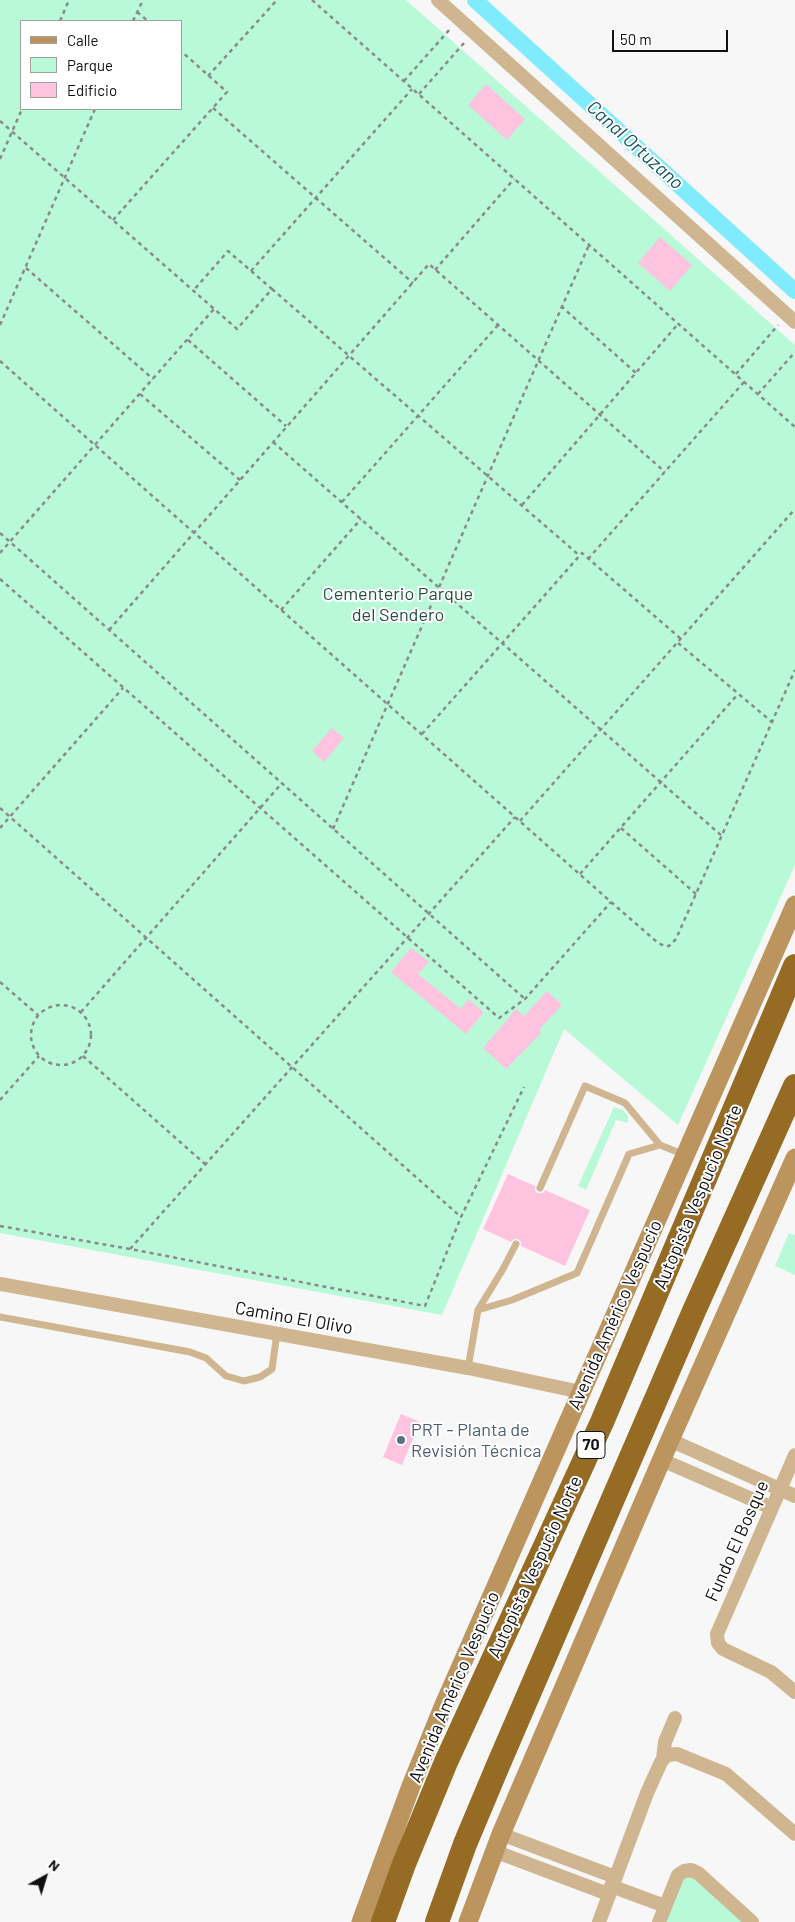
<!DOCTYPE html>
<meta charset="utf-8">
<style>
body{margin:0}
#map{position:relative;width:795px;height:1922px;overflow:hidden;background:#f7f7f8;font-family:Barlow,sans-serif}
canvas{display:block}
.legend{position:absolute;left:20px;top:20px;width:162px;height:90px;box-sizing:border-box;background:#fff;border:1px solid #9f9fa0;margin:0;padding:6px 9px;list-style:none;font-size:15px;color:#101011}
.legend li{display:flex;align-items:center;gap:10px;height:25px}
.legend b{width:25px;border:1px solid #9f9fa0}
.north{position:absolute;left:20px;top:1852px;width:50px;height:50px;-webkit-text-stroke:4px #fff;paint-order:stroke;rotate:39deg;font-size:14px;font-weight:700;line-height:20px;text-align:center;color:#101011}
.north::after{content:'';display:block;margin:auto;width:18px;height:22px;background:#101011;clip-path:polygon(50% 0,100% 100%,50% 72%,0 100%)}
.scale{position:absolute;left:612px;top:30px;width:116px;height:22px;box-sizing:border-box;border:2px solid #101011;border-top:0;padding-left:6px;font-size:15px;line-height:18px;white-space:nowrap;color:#101011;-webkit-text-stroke:4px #fff;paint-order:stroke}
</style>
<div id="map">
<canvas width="795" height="1922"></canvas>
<ul class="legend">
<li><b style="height:6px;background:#bb955d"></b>Calle</li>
<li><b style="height:14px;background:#b8fad8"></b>Parque</li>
<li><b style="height:14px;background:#fdc3df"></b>Edificio</li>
</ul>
<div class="north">N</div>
<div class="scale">50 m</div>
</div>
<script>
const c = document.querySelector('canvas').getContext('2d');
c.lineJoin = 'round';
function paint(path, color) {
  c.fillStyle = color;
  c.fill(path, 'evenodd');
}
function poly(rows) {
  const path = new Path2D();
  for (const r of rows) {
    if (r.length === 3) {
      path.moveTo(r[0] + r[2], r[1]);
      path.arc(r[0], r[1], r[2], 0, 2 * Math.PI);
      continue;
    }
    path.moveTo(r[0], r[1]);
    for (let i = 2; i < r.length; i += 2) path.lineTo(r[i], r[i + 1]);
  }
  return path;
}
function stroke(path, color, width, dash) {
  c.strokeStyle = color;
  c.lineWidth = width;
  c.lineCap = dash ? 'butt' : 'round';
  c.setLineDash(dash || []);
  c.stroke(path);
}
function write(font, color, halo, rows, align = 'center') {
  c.font = font + ' Barlow,sans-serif';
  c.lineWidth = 4;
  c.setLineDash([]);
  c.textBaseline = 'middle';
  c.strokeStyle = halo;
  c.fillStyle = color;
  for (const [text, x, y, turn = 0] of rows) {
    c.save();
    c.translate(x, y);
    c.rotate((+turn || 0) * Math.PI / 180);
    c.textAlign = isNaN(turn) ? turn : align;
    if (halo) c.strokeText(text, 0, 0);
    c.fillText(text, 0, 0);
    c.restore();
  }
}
const green = poly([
 [0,0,406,0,795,345,795,865,678,1125,564,1029,442,1315,0,1233],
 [21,21,181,21,181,109,21,109],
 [614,1107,623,1110,628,1116,628,1123,616,1120,586,1190,578,1186],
 [789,1233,795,1235,795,1275,775,1266],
 [694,1876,745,1922,663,1922,681,1877]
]);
const canal = poly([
 [475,0,795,291]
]);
const building = poly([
 [486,84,525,119,507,140,468,105],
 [660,237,692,265,670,291,638,263],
 [332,728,344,738,324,762,312,751],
 [411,948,429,962,418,974,461,1009,468,999,484,1012,466,1034,391,972],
 [547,991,562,1005,539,1030,541,1033,506,1069,483,1048,516,1009,524,1016],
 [508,1174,535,1186,535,1191,538,1193,543,1193,545,1190,590,1210,565,1266,521,1246,521,1242,518,1239,514,1239,511,1242,483,1229],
 [401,1414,420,1422,402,1465,383,1457]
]);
const path = poly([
 [312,0,795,427],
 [137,12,148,21],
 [60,21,69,0],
 [133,21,143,0],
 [208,76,277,0],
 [404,81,450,29],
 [419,94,464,43],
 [213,108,413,283],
 [0,121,237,329,272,289,228,251,193,291],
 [0,159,22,109],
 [113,220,227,92,181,51],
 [26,268,153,379],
 [435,270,514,179],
 [251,271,412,89],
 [272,289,580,556],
 [561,306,636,373],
 [0,325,95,109],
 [188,340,286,426],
 [0,361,611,902,657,942,664,946,669,946,676,939,795,670],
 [736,374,778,325],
 [140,394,240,480],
 [758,394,795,352],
 [273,442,722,836],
 [342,502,498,325],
 [522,505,678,324],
 [0,533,525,999],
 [0,553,214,309],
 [588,559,744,382],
 [0,579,499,1018,525,999,611,902],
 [281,610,361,519],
 [109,630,429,264,665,472],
 [678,643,772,722],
 [422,734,582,553,681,639],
 [0,808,461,1217],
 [520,821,795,509],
 [0,828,123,688],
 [621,828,696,894],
 [333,829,589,245],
 [580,874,738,694],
 [0,982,38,1015],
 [61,1035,30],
 [81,1012,282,783],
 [83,1056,205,1164],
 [0,1100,39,1056],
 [0,1226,130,1249,425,1306,461,1217,524,1087],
 [130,1249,515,817]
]);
const lane = poly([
 [540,1188,585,1086,625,1103,660,1145,685,1155],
 [478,1310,512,1300,577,1273,629,1154,660,1145],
 [0,1317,190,1352,206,1358,226,1376,244,1381,260,1377,272,1369,277,1333],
 [468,1368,478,1310,503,1269,516,1244]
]);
const street = poly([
 [438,0,795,322],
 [0,1284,468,1368,581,1392],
 [670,1440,795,1496],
 [795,1455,717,1634,718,1643,723,1649,771,1672,795,1692],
 [662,1460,772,1508],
 [663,1758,665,1742,675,1718],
 [501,1834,615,1877],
 [494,1851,608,1894],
 [611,1886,665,1906],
 [599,1922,647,1793,661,1762,667,1755,677,1754,726,1774,795,1834],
 [659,1922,678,1875,684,1871,691,1870,698,1873,752,1922]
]);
const secondary = poly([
 [361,1922,411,1786,443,1707,795,905],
 [468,1922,501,1834,670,1440,795,1158]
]);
const highway = poly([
 [383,1922,404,1864,446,1762,602,1422,795,966],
 [437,1922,465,1844,499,1763,694,1311,795,1086]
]);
const markers = [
 [401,1440,5,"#5c6f8a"]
];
const shields = [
 [591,1445,28]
];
const shieldNames = [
 ["70",591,1445]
];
const parkNames = [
 ["Cementerio Parque",398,594],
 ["del Sendero",398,615]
];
const streetNames = [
 ["Autopista Vespucio Norte",698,1197,-67],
 ["Avenida Américo Vespucio",615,1315,-66],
 ["Camino El Olivo",294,1318,10],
 ["Fundo El Bosque",737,1541,-66],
 ["Autopista Vespucio Norte",535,1567,-65],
 ["Avenida Américo Vespucio",454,1687,-67]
];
const serviceNames = [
 ["PRT - Planta de",411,1430],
 ["Revisión Técnica",411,1451]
];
const waterNames = [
 ["Canal Ortuzano",635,145,42]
];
paint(green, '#b8fad8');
stroke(canal, '#80ebfd', 16);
paint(building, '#fdc3df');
stroke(path, '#8a8a8b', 2.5, [4, 4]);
stroke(lane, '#cfb691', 7);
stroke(street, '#cfb691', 14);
stroke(secondary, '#bb955d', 19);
stroke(highway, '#966b23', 24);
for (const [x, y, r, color] of markers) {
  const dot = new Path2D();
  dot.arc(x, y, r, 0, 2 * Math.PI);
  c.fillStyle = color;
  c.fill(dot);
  stroke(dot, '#fff', 2);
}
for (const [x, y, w] of shields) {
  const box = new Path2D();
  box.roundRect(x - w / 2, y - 13.5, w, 27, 4);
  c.fillStyle = '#fff';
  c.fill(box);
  stroke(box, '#101011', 1);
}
write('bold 16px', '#101011', null, shieldNames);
write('18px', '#23513c', '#fff', parkNames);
write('18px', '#101011', '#fff', streetNames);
write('18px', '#4e5e75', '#fff', serviceNames, 'left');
write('italic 19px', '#13535c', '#fff', waterNames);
</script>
